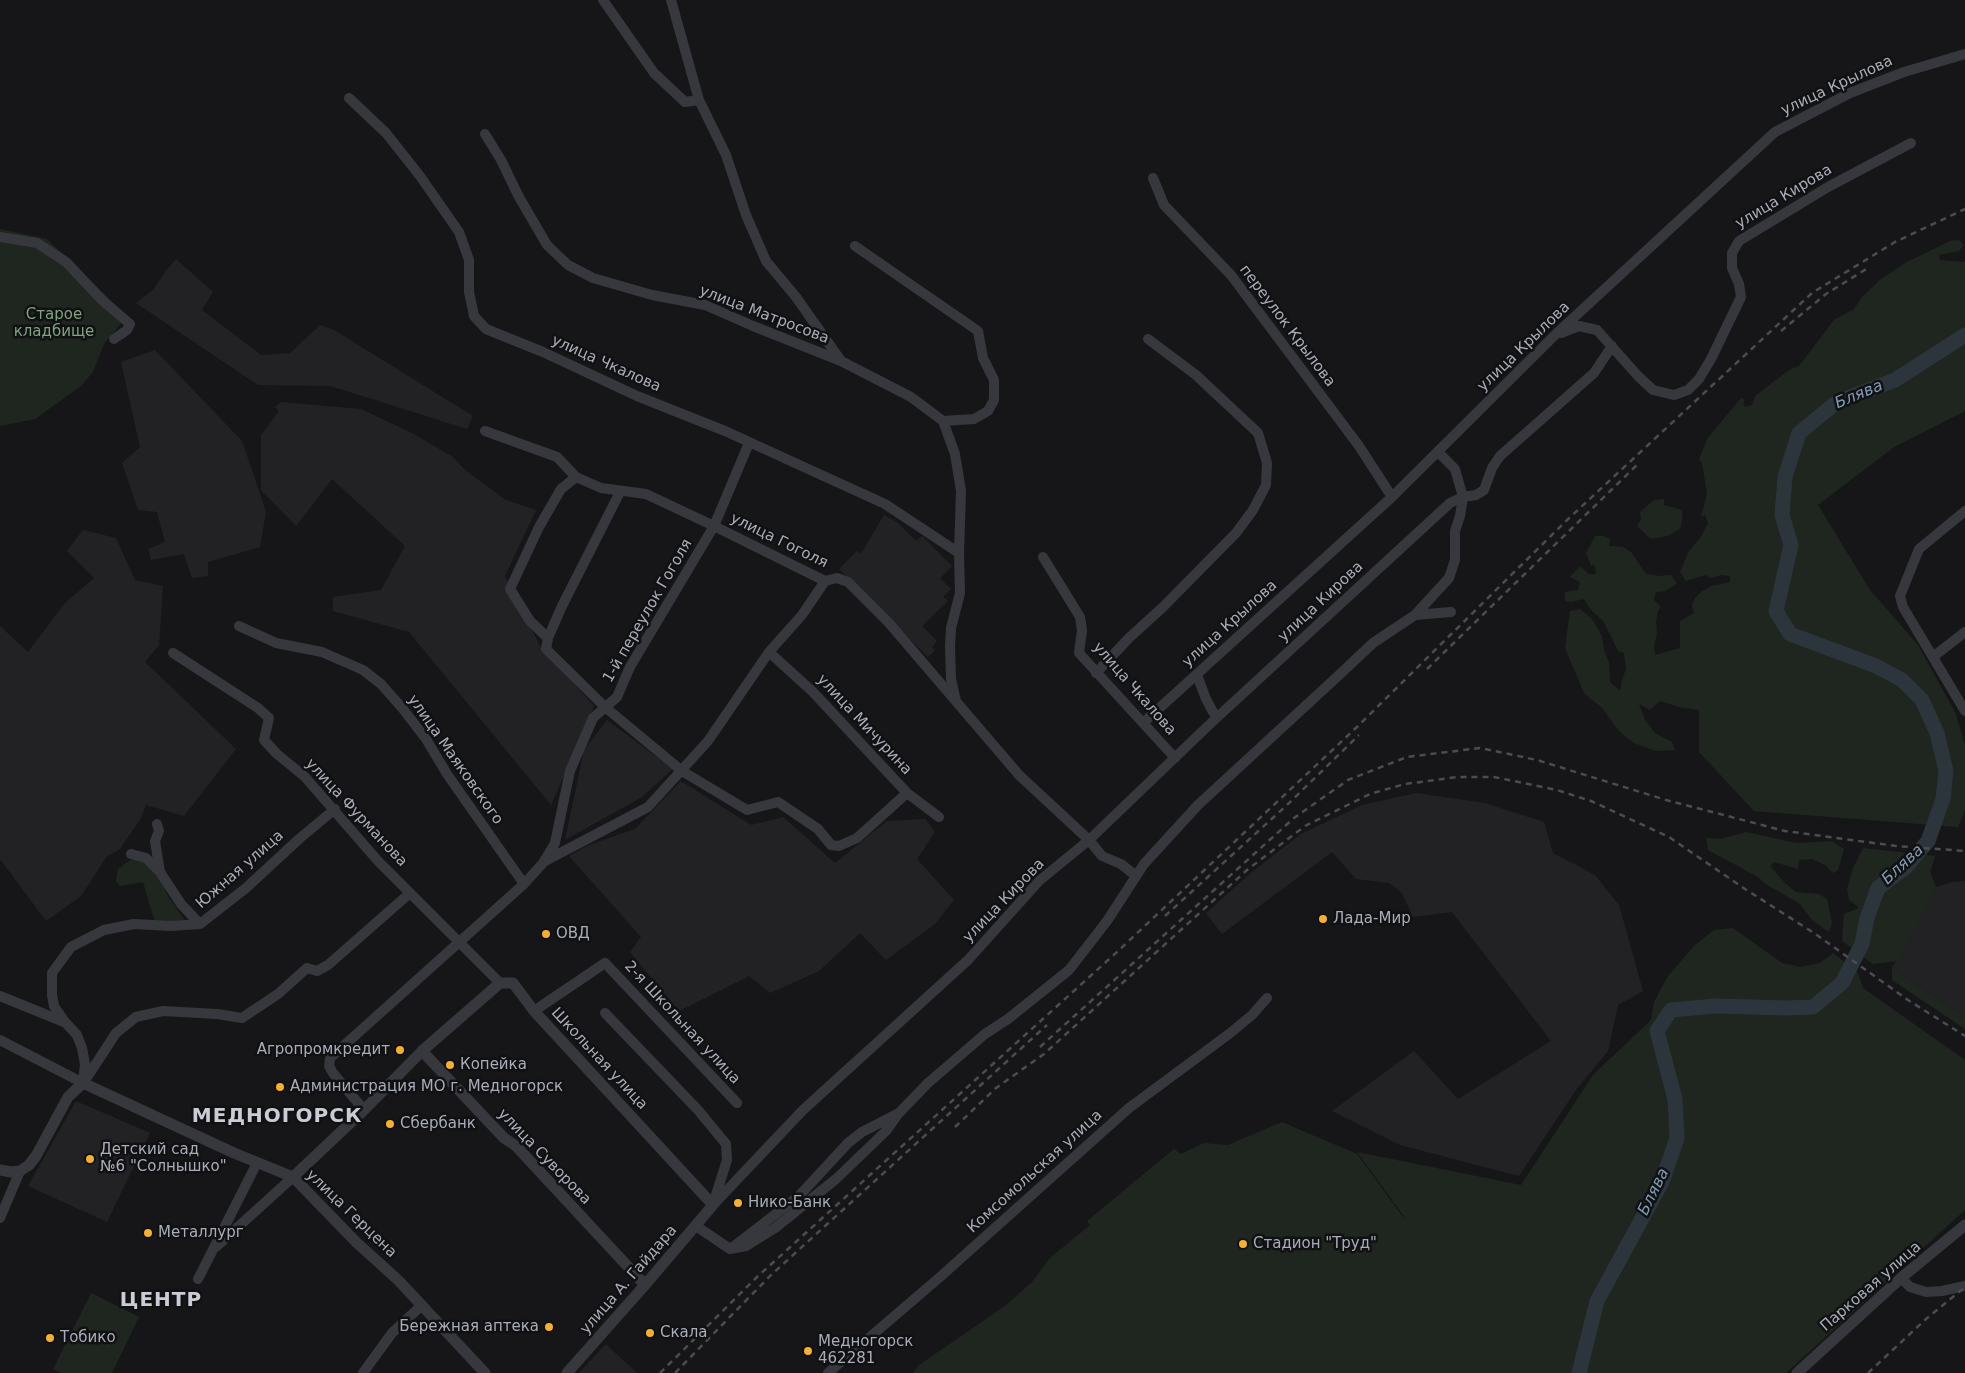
<!DOCTYPE html>
<meta charset="utf-8">
<style>
body{margin:0}
canvas{display:block;background:#161618}
</style>
<canvas width="1965" height="1373"></canvas>
<script>
const c = document.querySelector('canvas').getContext('2d');
c.lineJoin = 'round';
function paint(path, color) {
  c.fillStyle = color;
  c.fill(path, 'evenodd');
}
function poly(rows) {
  const path = new Path2D();
  for (const r of rows) {
    path.moveTo(r[0], r[1]);
    for (let i = 2; i < r.length; i += 2) path.lineTo(r[i], r[i + 1]);
  }
  return path;
}
function stroke(path, color, width, dash) {
  c.strokeStyle = color;
  c.lineWidth = width;
  c.lineCap = dash ? 'butt' : 'round';
  c.setLineDash(dash || []);
  c.stroke(path);
}
function write(font, color, halo, rows, align = 'center') {
  c.font = font + ' "DejaVu Sans",sans-serif';
  c.lineWidth = 5;
  c.setLineDash([]);
  c.textBaseline = 'middle';
  c.strokeStyle = halo;
  c.fillStyle = color;
  for (const [text, x, y, turn = 0] of rows) {
    c.save();
    c.translate(x, y);
    c.rotate((+turn || 0) * Math.PI / 180);
    c.textAlign = isNaN(turn) ? turn : align;
    if (halo) c.strokeText(text, 0, 0);
    c.fillText(text, 0, 0);
    c.restore();
  }
}
const built = poly([
 [176,259,213,292,202,310,261,355,290,353,320,325,334,330,473,416,467,429,331,386,258,385,136,303,153,290,165,272],
 [155,350,242,441,266,512,260,547,208,562,208,576,192,578,184,554,151,560,148,549,165,542,157,512,138,510,122,463,140,447,121,362],
 [281,402,361,409,412,433,453,457,466,471,506,500,536,510,505,576,540,646,594,706,551,805,409,632,333,611,333,597,381,590,405,546,332,479,296,526,261,490,261,435,279,411,275,407],
 [884,515,897,522,916,541,922,536,952,566,940,578,951,589,943,597,948,601,922,626,937,641,932,647,935,650,928,657,839,569,857,551,861,554],
 [83,530,116,538,135,580,163,586,159,645,145,662,236,749,184,816,146,805,140,820,119,850,107,856,81,896,46,921,0,859,0,626,28,652,65,603,94,578,67,551],
 [607,720,673,769,642,797,565,840,584,750],
 [681,781,751,825,783,817,835,863,887,821,925,819,935,832,917,859,954,900,935,924,886,960,860,933,819,971,770,993,749,976,679,1011,630,952,641,937,569,856,589,845,635,829],
 [1416,793,1485,803,1544,822,1553,853,1595,875,1619,905,1643,991,1618,1005,1608,1051,1576,1090,1519,1176,1400,1145,1332,1111,1414,1051,1458,1099,1551,1041,1452,912,1413,917,1402,893,1389,883,1356,879,1332,852,1222,934,1206,913,1252,872,1301,834,1362,805],
 [1965,881,1965,1017,1892,968,1936,887,1953,882],
 [76,1101,150,1133,107,1222,28,1186],
 [606,1344,611,1349,637,1373,579,1373]
]);
const green = poly([
 [0,229,47,239,127,316,104,344,93,372,81,386,35,419,0,426],
 [1959,240,1964,245,1959,251,1939,255,1940,260,1965,262,1965,411,1894,447,1818,505,1870,590,1918,645,1955,712,1965,745,1965,810,1958,827,1754,811,1699,752,1699,710,1683,708,1660,701,1650,710,1639,704,1645,720,1655,733,1672,742,1675,750,1656,751,1634,743,1619,731,1602,708,1584,693,1565,648,1570,611,1580,609,1592,619,1602,636,1604,650,1609,663,1610,682,1620,691,1622,680,1626,669,1624,653,1618,651,1604,622,1592,611,1584,599,1571,602,1565,601,1565,592,1578,590,1580,582,1570,577,1580,566,1589,574,1596,574,1595,565,1591,566,1586,553,1595,536,1603,536,1610,539,1609,546,1623,547,1631,552,1646,574,1658,576,1671,575,1677,584,1665,591,1656,592,1654,600,1661,607,1658,611,1656,622,1657,633,1654,646,1655,655,1680,648,1680,621,1694,613,1692,605,1695,598,1701,592,1712,586,1730,582,1730,576,1721,575,1711,578,1705,575,1686,581,1680,572,1689,551,1701,537,1708,523,1705,515,1701,517,1707,494,1702,463,1699,459,1707,439,1741,398,1745,400,1743,404,1745,407,1752,405,1755,396,1789,370,1799,366,1834,320,1854,309,1862,297,1881,279,1905,263,1950,241],
 [1664,499,1664,505,1682,510,1682,521,1680,529,1667,536,1651,539,1637,526,1641,519,1640,512,1654,500],
 [1746,832,1796,843,1832,841,1844,849,1838,870,1833,873,1825,865,1812,859,1799,860,1798,869,1774,862,1770,866,1784,882,1796,892,1819,894,1827,899,1832,923,1829,932,1813,921,1799,903,1767,885,1758,877,1708,850,1706,838,1720,839],
 [1863,848,1935,856,1930,872,1936,887,1898,961,1873,964,1842,941,1844,914,1859,908,1849,900,1847,889,1853,868],
 [141,859,159,876,169,898,184,919,181,923,155,922,143,882,120,886,116,881,118,869,130,860],
 [1733,928,1782,963,1800,967,1820,963,1833,953,1858,973,1863,988,1965,1060,1965,1210,1786,1373,913,1373,919,1365,1005,1306,1032,1282,1050,1258,1090,1225,1087,1221,1174,1149,1181,1154,1204,1143,1228,1145,1282,1122,1357,1154,1405,1220,1403,1215,1357,1152,1521,1185,1593,1075,1651,1020,1654,1002,1668,976,1695,945,1714,930],
 [1892,968,1965,1017,1965,1029,1892,980],
 [91,1293,139,1317,112,1373,61,1373,53,1369]
]);
const river = poly([
 [1579,1373,1597,1301,1662,1182,1677,1138,1675,1099,1657,1031,1671,1010,1716,1006,1785,1008,1813,1007,1842,983,1862,944,1867,918,1878,888,1906,867,1928,841,1943,799,1946,771,1937,733,1922,700,1902,680,1876,666,1790,634,1776,611,1791,545,1782,515,1785,477,1799,433,1837,402,1895,380,1965,335]
]);
const minor = poly([
 [603,0,654,73,685,102,699,100],
 [671,0,699,100,726,155,746,215,766,261,796,297,841,361,911,397,943,421,955,454,961,491,959,553,960,593,951,628,950,646,951,679,956,701],
 [349,98,386,133,420,176,459,232,469,260,469,292,474,316,486,329,543,352,637,396,725,431,885,504,959,553],
 [485,134,501,160,519,197,547,245,568,265,593,278,652,295,705,305,753,326,841,361],
 [1153,178,1164,205,1231,275,1359,446,1392,497],
 [0,237,37,243,66,262,103,301,130,324,127,330,114,339],
 [855,246,978,331,983,358,994,380,994,400,988,411,974,419,943,421],
 [1561,333,1579,326,1597,330,1638,376,1653,390,1674,395,1688,390,1699,379,1711,359,1741,297,1739,284,1732,268,1732,253,1739,241,1828,187,1911,143],
 [485,431,557,457,576,477,601,488,646,494,714,526,825,581,837,578,848,582,889,623,1019,775,1089,840,1102,856,1121,864,1136,876],
 [620,492,562,606,548,638,546,649,605,707,682,771,747,810,778,802,818,829,831,845,839,846,857,838,907,793],
 [1965,511,1919,549,1900,596,1903,607,1965,711],
 [1043,557,1080,617,1082,630,1079,653,1175,758],
 [1415,615,1449,578,1455,560,1455,531,1460,516,1463,497,1455,469,1438,452],
 [239,626,276,643,322,652,363,670,381,684,403,709,426,739,447,774,524,884],
 [548,638,530,621,510,589,539,527,561,489,576,477],
 [769,652,813,692,907,793,939,817],
 [173,653,258,708,269,718,264,740,277,754,305,777,378,861,500,983],
 [1933,657,1965,632],
 [1096,673,1129,638,1163,607,1236,533,1253,510,1266,485,1267,463,1258,433,1196,375,1148,339],
 [1197,675,1206,699,1213,712],
 [1143,723,1392,497,1556,334,1775,132,1850,93,1904,72,1965,54],
 [157,824,159,831,155,841,160,872,181,904,200,924],
 [131,854,146,858,160,872],
 [545,861,648,807,708,741,769,652,802,615,825,581],
 [0,996,64,1022],
 [534,1011,605,963,737,1103],
 [605,1013,698,1110,726,1144,727,1160,713,1204],
 [0,1040,83,1083],
 [84,1082,116,1033,136,1017,163,1011,217,1014,242,1018,278,994,307,968,317,971,328,965,410,893],
 [83,1083,85,1064,82,1048,77,1035,65,1022,54,1006,52,995,52,973,71,947,104,930,134,924,171,926,200,924,246,888,299,839,335,809],
 [364,1110,333,1073,329,1066,330,1058,524,884,543,863,555,843,570,771,593,718,617,697,630,667,714,526,749,443],
 [713,1205,803,1110,968,960,1039,881,1089,840,1211,723,1450,503,1463,497,1476,495,1484,490,1492,468,1500,456,1594,373,1612,346],
 [0,1218,20,1171],
 [696,1226,730,1249,746,1246,775,1228,836,1179,886,1131,898,1114,928,1083,985,1034,1008,1019,1069,970,1107,921,1144,864,1198,805,1338,676,1373,643,1415,615,1451,612],
 [216,1247,293,1177],
 [733,1247,799,1196,848,1143,862,1132,897,1114],
 [1901,1278,1910,1287,1926,1292,1942,1291,1965,1286],
 [198,1279,257,1163],
 [363,1373,392,1333,422,1305],
 [828,1373,940,1277,1129,1108,1229,1034,1252,1015,1267,998]
]);
const tertiary = poly([
 [422,1051,504,1138,516,1146,645,1285],
 [0,1170,11,1172,20,1171,29,1165,36,1156,68,1097,83,1083,234,1153,293,1177,356,1242,398,1280,485,1373],
 [293,1177,364,1110,422,1051,500,983,513,983,534,1011,713,1205,645,1285,567,1373],
 [1797,1373,1901,1278,1965,1225]
]);
const rail = poly([
 [1781,331,1826,294,1868,268],
 [1427,669,1640,462],
 [1165,916,1287,805,1359,735],
 [1040,1047,1294,818,1348,780,1407,757,1480,748,1537,760,1666,800,1785,831,1896,846,1965,851],
 [955,1127,996,1088,1044,1054,1247,870,1305,826,1370,794,1405,784,1458,777,1494,777,1557,790,1591,801,1669,837,1745,889,1814,933,1908,1000,1965,1036],
 [660,1373,757,1277,1117,952,1358,726,1566,521,1812,293,1895,242,1965,209],
 [675,1373,771,1275,1047,1025],
 [1868,1373,1926,1319,1965,1287]
]);
const markers = [
 [1323,919,5,"#f2b134"],
 [546,934,5,"#f2b134"],
 [400,1050,5,"#f2b134"],
 [450,1065,5,"#f2b134"],
 [280,1087,5,"#f2b134"],
 [390,1124,5,"#f2b134"],
 [90,1159,5,"#f2b134"],
 [738,1203,5,"#f2b134"],
 [148,1233,5,"#f2b134"],
 [1243,1244,5,"#f2b134"],
 [549,1327,5,"#f2b134"],
 [650,1333,5,"#f2b134"],
 [50,1338,5,"#f2b134"],
 [808,1351,5,"#f2b134"]
];
const streetNames = [
 ["улица Крылова",1837,86,-25],
 ["улица Кирова",1784,197,-31],
 ["улица Матросова",764,315,21],
 ["переулок Крылова",1287,326,53],
 ["улица Крылова",1524,347,-44],
 ["улица Чкалова",606,364,24],
 ["улица Гоголя",779,541,26],
 ["улица Кирова",1321,602,-43],
 ["1-й переулок Гоголя",648,611,-60],
 ["улица Крылова",1230,624,-42],
 ["улица Чкалова",1134,689,49],
 ["улица Мичурина",864,725,47],
 ["улица Маяковского",455,760,55],
 ["улица Фурманова",356,813,47],
 ["Южная улица",240,870,-41],
 ["улица Кирова",1004,901,-46],
 ["2-я Школьная улица",682,1023,47],
 ["Школьная улица",599,1059,47],
 ["улица Суворова",544,1157,46],
 ["Комсомольская улица",1035,1172,-42],
 ["улица Герцена",351,1214,44],
 ["улица А. Гайдара",629,1280,-49],
 ["Парковая улица",1871,1287,-41]
];
const parkNames = [
 ["Старое",54,315],
 ["кладбище",54,332]
];
const poiNames = [
 ["Лада-Мир",1333,919],
 ["ОВД",556,934],
 ["Агропромкредит",390,1050,"right"],
 ["Копейка",460,1065],
 ["Администрация МО г. Медногорск",290,1087],
 ["Сбербанк",400,1124],
 ["Детский сад",100,1150],
 ["№6 \"Солнышко\"",100,1167],
 ["Нико-Банк",748,1203],
 ["Металлург",158,1233],
 ["Стадион \"Труд\"",1253,1244],
 ["Бережная аптека",539,1327,"right"],
 ["Скала",660,1333],
 ["Тобико",60,1338],
 ["Медногорск",818,1342],
 ["462281",818,1359]
];
const waterNames = [
 ["Блява",1859,395,-23],
 ["Блява",1903,865,-43],
 ["Блява",1654,1192,-64]
];
const districtNames = [
 ["МЕДНОГОРСК",277,1117],
 ["ЦЕНТР",161,1301]
];
paint(built, '#222225');
paint(green, '#1e261f');
stroke(river, '#2c353c', 15);
stroke(minor, '#37383d', 10);
stroke(tertiary, '#37383d', 11);
stroke(rail, '#4a4c52', 2.5, [6, 5]);
for (const [x, y, r, color] of markers) {
  const dot = new Path2D();
  dot.arc(x, y, r, 0, 2 * Math.PI);
  c.fillStyle = color;
  c.fill(dot);
  stroke(dot, '#111113', 2);
}
write('15px', '#a8adb8', '#111113', streetNames);
write('15px', '#7fa381', '#111113', parkNames);
write('15px', '#a8adb8', '#111113', poiNames, 'left');
write('italic 16px', '#7f9bb3', '#111113', waterNames);
c.letterSpacing = '1px';
write('bold 20px', '#c9ccd4', '#111113', districtNames);
c.letterSpacing = '0px';
</script>
